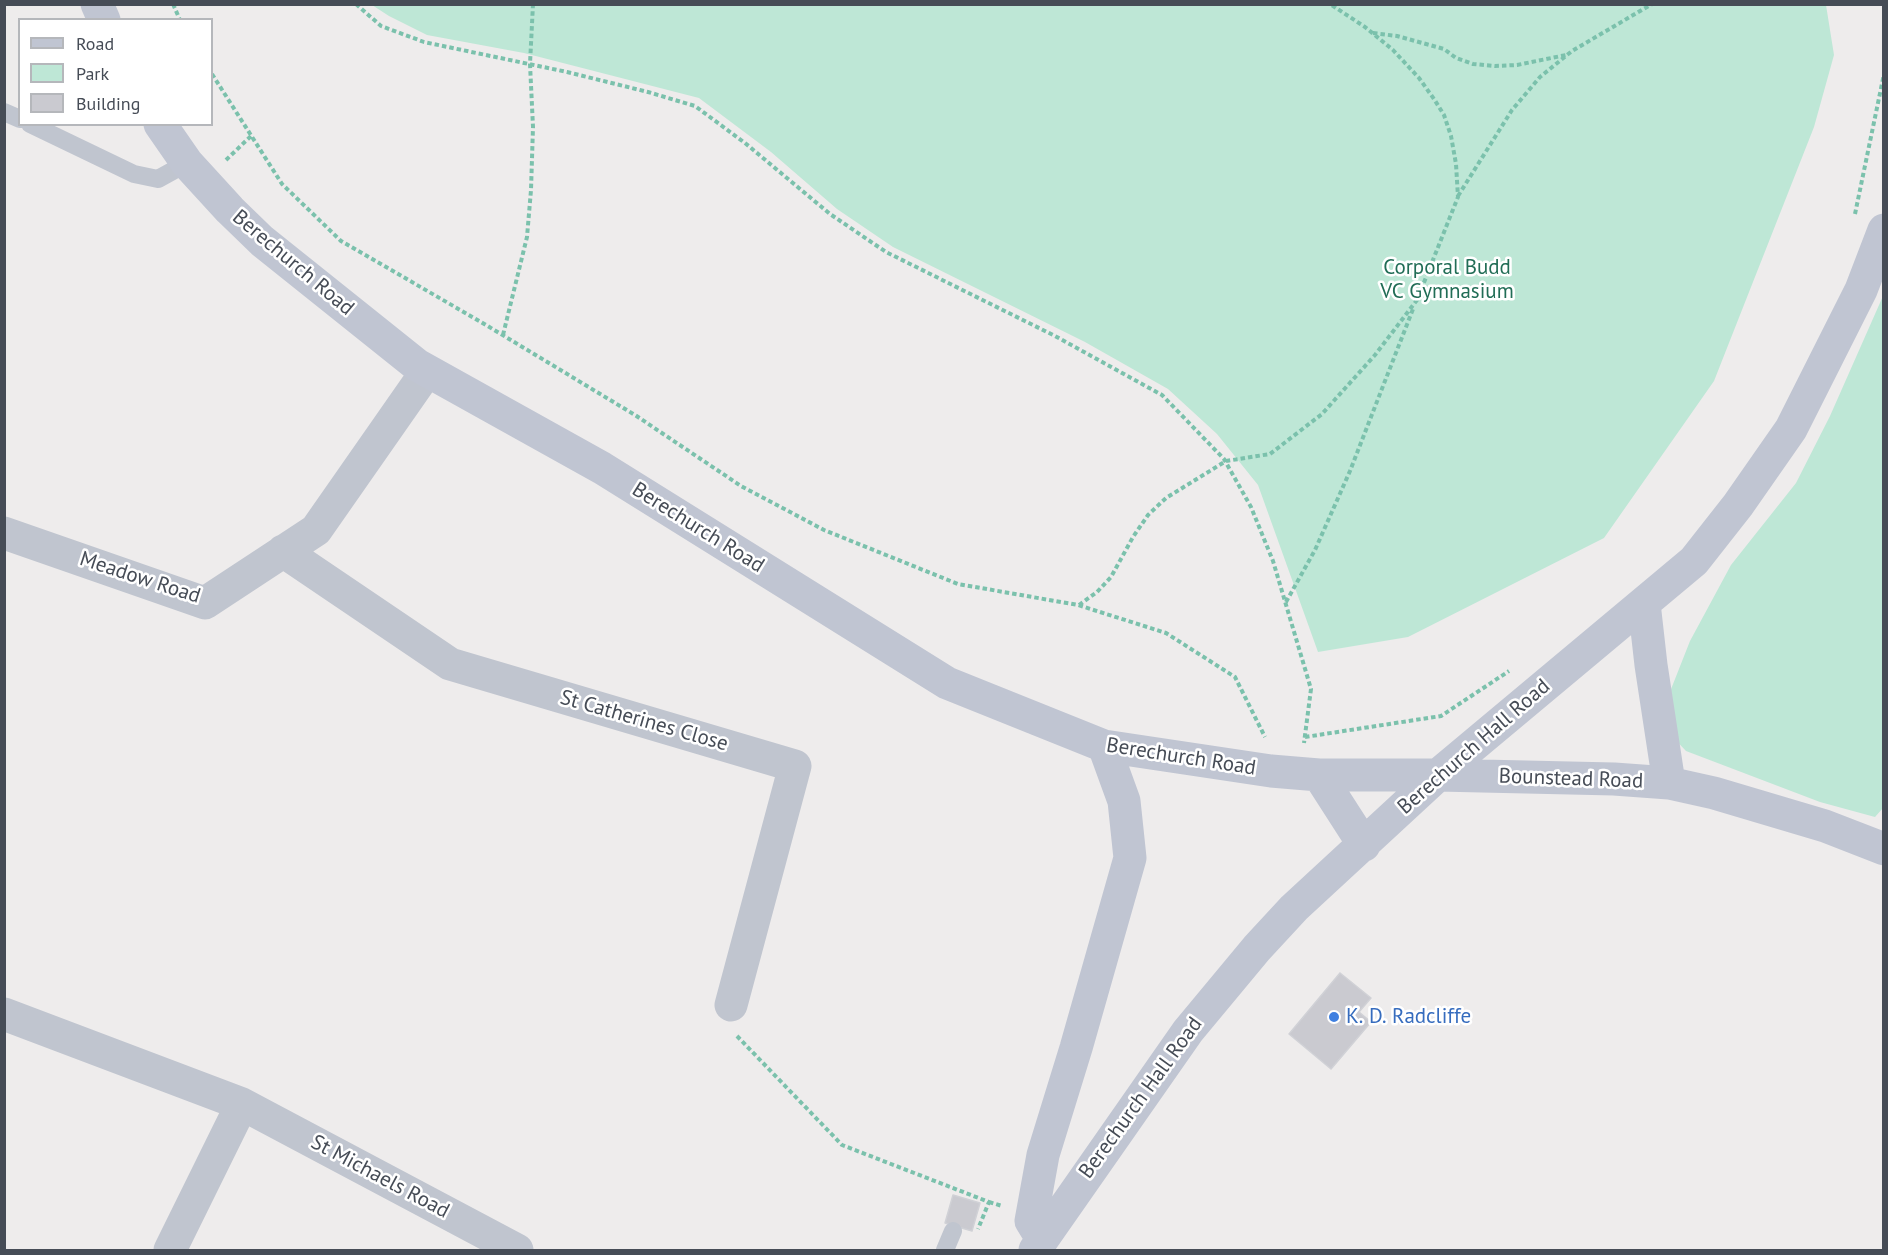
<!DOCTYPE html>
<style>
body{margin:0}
#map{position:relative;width:1888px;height:1255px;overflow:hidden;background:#eeecec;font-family:"PT Sans",sans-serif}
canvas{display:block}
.frame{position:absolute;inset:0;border:6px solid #464c56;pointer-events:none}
.legend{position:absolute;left:18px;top:18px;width:195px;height:108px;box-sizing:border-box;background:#fff;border:2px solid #b5b7bb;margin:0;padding:8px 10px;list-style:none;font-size:18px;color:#464c56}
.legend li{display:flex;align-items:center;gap:12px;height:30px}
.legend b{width:30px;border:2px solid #b5b7bb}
</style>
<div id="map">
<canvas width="1888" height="1255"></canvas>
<div class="frame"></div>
<ul class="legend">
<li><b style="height:8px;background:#c0c5d2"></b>Road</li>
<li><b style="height:16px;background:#bee7d6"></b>Park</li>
<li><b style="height:16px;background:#cacad0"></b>Building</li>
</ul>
</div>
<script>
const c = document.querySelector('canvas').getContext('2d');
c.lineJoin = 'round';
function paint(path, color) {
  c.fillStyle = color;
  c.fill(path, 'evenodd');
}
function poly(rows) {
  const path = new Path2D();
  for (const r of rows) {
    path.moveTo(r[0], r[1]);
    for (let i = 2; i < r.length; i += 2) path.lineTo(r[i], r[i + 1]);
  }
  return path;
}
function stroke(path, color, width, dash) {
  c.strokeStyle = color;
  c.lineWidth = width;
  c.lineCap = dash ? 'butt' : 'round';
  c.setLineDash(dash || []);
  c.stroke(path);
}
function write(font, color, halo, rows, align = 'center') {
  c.font = font + ' "PT Sans",sans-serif';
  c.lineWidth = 5;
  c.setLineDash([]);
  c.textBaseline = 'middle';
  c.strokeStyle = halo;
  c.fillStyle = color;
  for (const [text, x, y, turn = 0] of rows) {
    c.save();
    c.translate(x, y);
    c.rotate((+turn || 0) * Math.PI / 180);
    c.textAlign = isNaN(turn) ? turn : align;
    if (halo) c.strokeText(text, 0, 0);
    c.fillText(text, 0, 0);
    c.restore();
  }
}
const green = poly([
 [1826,5,1834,55,1814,127,1714,381,1604,538,1408,637,1318,652,1258,485,1217,434,1168,389,1085,342,893,247,837,209,771,152,699,98,524,53,427,35,389,16,372,5],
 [1883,296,1883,808,1875,817,1820,802,1686,751,1667,731,1664,707,1690,641,1731,565,1796,483,1830,416]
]);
const building = poly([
 [1340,973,1371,998,1359,1012,1371,1022,1331,1069,1289,1034,1340,973],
 [953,1195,980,1203,972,1231,945,1223,953,1195]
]);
const path = poly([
 [173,4,180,20],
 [356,4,381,26,424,42,567,72,648,92,695,106,745,143,830,214,886,252,1055,336,1162,395,1224,459,1251,507,1273,561,1311,689,1304,743],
 [1373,33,1397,36,1444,49,1456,58,1473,64,1495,66,1517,65,1566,55],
 [212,74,282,184,341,241,481,322,635,415,741,486,824,530,958,584,1078,605,1166,633,1235,677,1265,737],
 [226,160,251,136],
 [1458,196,1512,110,1540,77,1572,51,1652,4],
 [1855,214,1884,74],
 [503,335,527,237,531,190,533,127,530,64,533,4],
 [1286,602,1315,550,1350,471,1413,309],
 [1079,605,1097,592,1111,577,1133,537,1148,515,1166,498,1226,461,1270,454,1322,414,1375,355,1417,300,1458,197,1456,164,1451,136,1444,115,1434,99,1419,78,1393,50,1365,27,1330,4],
 [1305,737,1441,716,1509,671],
 [737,1036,842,1145,989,1202,978,1229],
 [989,1202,1002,1206]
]);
const lane = poly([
 [4,112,20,119],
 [30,124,134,174,158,179,187,163],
 [945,1250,953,1231]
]);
const street = poly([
 [4,533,205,603,316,530,427,371],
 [283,551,450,664,795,766,731,1005],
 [4,1014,242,1104,517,1250],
 [170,1250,242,1104]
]);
const secondary = poly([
 [97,4,104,20],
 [160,124,187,163,230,210,262,241,417,365,602,468,947,683,1104,746,1271,771,1319,775,1438,775,1614,779,1669,783,1714,793,1825,826,1884,849],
 [1644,603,1651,665,1669,783],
 [1319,775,1364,845],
 [1042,1239,1031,1221,1043,1155,1076,1048,1130,858,1124,801,1104,746],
 [1035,1250,1188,1031,1257,948,1294,908,1438,775,1694,561,1738,505,1791,429,1861,290,1884,230]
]);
const markers = [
 [1334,1017,6,"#3f7fe0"]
];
const streetNames = [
 ["Berechurch Road",293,263,40],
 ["Berechurch Road",698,528,32],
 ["Meadow Road",140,578,18],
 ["St Catherines Close",644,721,16],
 ["Berechurch Hall Road",1474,747,-41],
 ["Berechurch Road",1181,757,9],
 ["Bounstead Road",1571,779,2],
 ["Berechurch Hall Road",1141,1098,-54],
 ["St Michaels Road",380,1177,28]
];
const parkNames = [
 ["Corporal Budd",1447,268],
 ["VC Gymnasium",1447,292]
];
const shopNames = [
 ["K. D. Radcliffe",1346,1017]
];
paint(green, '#bee7d6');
paint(building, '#cacad0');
stroke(building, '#d0d1d6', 1.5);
stroke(path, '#7bc1ac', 4, [4.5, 3]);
stroke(lane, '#c0c5cf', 18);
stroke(street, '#c0c5cf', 33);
stroke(secondary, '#c0c5d2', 33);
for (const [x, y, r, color] of markers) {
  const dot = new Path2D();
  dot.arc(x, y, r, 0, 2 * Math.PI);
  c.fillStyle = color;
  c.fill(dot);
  stroke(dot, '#fff', 2);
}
write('21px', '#464c56', '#fff', streetNames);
write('21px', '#216d56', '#fff', parkNames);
write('21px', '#366cbe', '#fff', shopNames, 'left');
</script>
